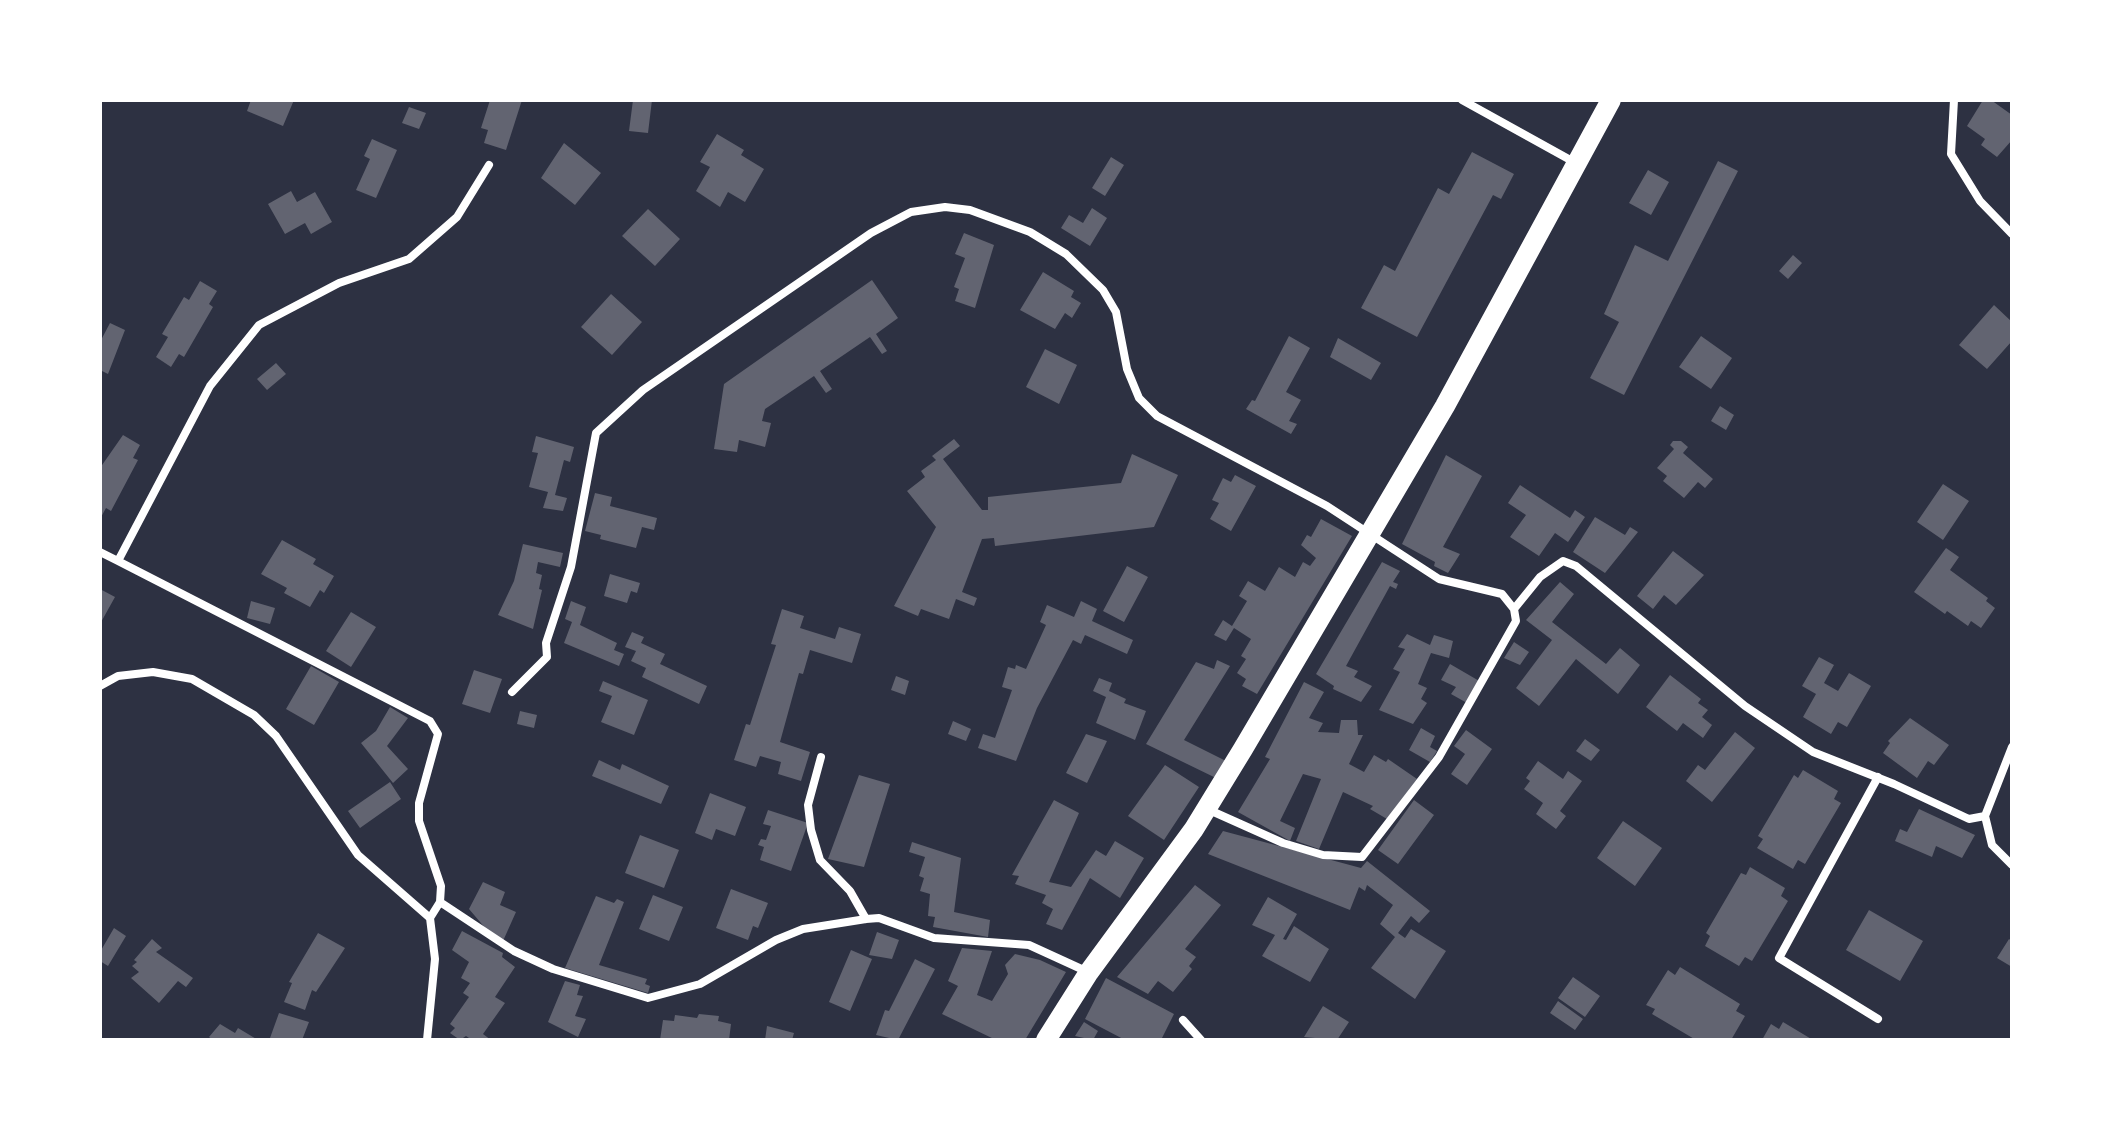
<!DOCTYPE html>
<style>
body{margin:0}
#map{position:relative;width:2112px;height:1140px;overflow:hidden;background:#2d3142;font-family:"Varela Round",sans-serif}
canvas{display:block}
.frame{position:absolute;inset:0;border:102px solid #fff;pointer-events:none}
</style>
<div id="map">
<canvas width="2112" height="1140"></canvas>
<div class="frame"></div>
</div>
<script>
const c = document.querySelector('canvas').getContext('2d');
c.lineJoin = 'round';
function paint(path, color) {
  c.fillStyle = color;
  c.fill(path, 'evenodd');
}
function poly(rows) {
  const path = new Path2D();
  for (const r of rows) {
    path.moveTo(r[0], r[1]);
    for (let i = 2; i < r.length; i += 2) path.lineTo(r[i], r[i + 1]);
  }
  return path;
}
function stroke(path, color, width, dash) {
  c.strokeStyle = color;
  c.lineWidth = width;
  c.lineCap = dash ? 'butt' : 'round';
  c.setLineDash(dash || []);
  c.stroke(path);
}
const building = poly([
 [251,100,294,100,283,126,247,111],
 [490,100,522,100,506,150,484,143,488,130,481,128],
 [633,100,652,100,648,133,629,131],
 [1983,100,1991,100,2012,115,2012,140,1997,157,1981,145,1985,139,1967,126],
 [409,107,426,113,419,129,402,123],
 [717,134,744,150,741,155,764,169,745,202,728,192,720,207,696,191,710,167,700,162],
 [372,139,397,150,376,198,356,190,370,159,364,156],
 [564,143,601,173,575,205,541,178],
 [1472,152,1514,174,1501,199,1493,195,1417,337,1361,308,1384,265,1395,271,1438,188,1449,194],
 [1111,157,1124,165,1105,196,1092,188],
 [1718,161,1738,171,1624,395,1590,378,1619,322,1604,314,1635,245,1668,261],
 [1648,170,1669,182,1651,215,1629,203],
 [291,191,297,202,315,192,332,222,311,234,305,223,285,234,268,204],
 [1092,208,1107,218,1090,246,1061,228,1069,215,1083,223],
 [648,209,680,239,655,266,622,236],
 [964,233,994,245,975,308,955,301,959,289,954,287,965,258,955,254],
 [1793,255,1802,263,1788,279,1779,271],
 [1043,272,1074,291,1071,297,1081,303,1072,318,1065,313,1055,329,1020,310],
 [872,280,898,318,876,334,887,351,882,354,870,337,820,371,832,389,826,393,814,376,765,409,762,421,771,423,765,447,739,440,737,452,714,449,724,384],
 [200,281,217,291,209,304,213,307,184,357,179,354,171,367,156,357,168,337,162,334,184,297,189,300],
 [611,294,642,322,612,355,581,327],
 [1994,305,2012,322,2012,341,1987,369,1959,345],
 [110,323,125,330,108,374,100,370,100,342],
 [1289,336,1310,348,1286,392,1301,400,1289,421,1297,424,1291,434,1246,409,1252,400,1255,401],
 [1701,336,1732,358,1711,389,1679,367],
 [1338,338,1381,363,1371,380,1330,357],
 [1045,349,1077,365,1059,404,1026,387],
 [276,363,286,374,267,390,257,379],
 [1720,406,1734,415,1726,430,1711,421],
 [123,435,140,445,133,458,138,460,111,511,106,508,100,519,100,468],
 [536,436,574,447,570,462,564,460,555,495,567,498,563,511,543,508,548,492,529,487,538,453,532,452],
 [954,439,960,446,943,459,982,510,988,510,988,497,1121,483,1132,454,1178,475,1154,527,995,546,994,538,982,539,962,592,977,598,974,606,956,599,949,619,921,609,918,616,894,606,936,527,907,491,925,477,921,471,936,460,932,456],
 [1673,441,1681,441,1688,447,1683,453,1713,479,1705,488,1698,482,1684,498,1663,481,1667,476,1657,468,1674,449,1670,445],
 [1446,455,1482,476,1443,547,1460,554,1448,573,1434,566,1435,562,1402,544],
 [1235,475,1256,486,1231,531,1210,519,1219,503,1212,500,1223,478,1231,482],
 [1943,484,1969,501,1943,540,1917,522],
 [1520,485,1570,518,1575,510,1585,517,1568,542,1555,533,1539,556,1510,537,1526,515,1508,503],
 [595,493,612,497,610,506,657,518,654,530,642,527,636,548,600,539,601,535,585,531],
 [1595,517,1625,535,1630,527,1638,532,1605,573,1573,552],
 [1321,519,1352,536,1257,694,1242,686,1246,679,1237,673,1246,659,1241,656,1251,639,1234,628,1226,641,1214,635,1223,620,1232,626,1247,601,1239,596,1248,581,1265,591,1279,567,1295,577,1303,562,1310,566,1316,558,1301,545,1307,535,1311,537],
 [282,540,316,559,313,564,334,576,324,593,320,590,310,607,284,593,287,588,261,574],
 [523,544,563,553,560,567,538,562,536,573,542,575,539,589,542,590,533,629,498,615,514,581],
 [1946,548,1959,557,1950,570,1988,598,1986,601,1995,608,1981,628,1971,621,1968,626,1947,611,1945,614,1914,592],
 [1673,551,1704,575,1676,605,1664,595,1653,609,1637,596],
 [1382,562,1400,571,1393,582,1398,584,1396,589,1390,586,1346,666,1358,671,1354,677,1372,686,1361,702,1333,689,1334,686,1316,674],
 [1127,566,1148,577,1124,622,1103,611],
 [610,574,640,583,637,593,631,591,627,603,604,596],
 [1560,582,1574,594,1552,622,1606,664,1620,648,1640,665,1618,694,1576,659,1539,706,1516,688,1552,640,1526,620],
 [100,589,115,597,100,624],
 [251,601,275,608,270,624,247,618],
 [571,601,586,607,580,625,617,643,614,650,624,654,619,666,564,643,572,622,565,619],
 [1081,601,1097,609,1092,621,1133,640,1127,654,1085,635,1081,644,1073,640,1037,708,1016,761,978,748,983,734,995,738,1012,690,1002,687,1008,667,1015,669,1016,665,1026,669,1046,625,1040,622,1047,605,1074,617],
 [782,609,804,616,800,628,835,639,839,627,861,634,852,663,810,650,803,674,799,673,780,742,810,752,801,781,778,774,781,762,760,756,756,767,734,760,746,724,750,725,776,645,771,644],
 [351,612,376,627,351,667,326,651],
 [632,632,644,637,641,643,665,654,660,664,707,686,699,704,642,677,646,668,631,661,636,651,625,647],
 [1407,634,1430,645,1434,635,1453,641,1449,658,1431,653,1418,684,1427,688,1421,699,1427,703,1413,724,1379,710,1400,672,1393,669,1405,649,1398,647],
 [1514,642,1529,652,1520,665,1504,658],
 [1819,657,1834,665,1824,683,1838,691,1849,673,1871,686,1847,727,1838,722,1831,734,1803,717,1816,694,1802,686],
 [1217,660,1230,666,1184,740,1226,761,1218,779,1146,744,1196,662,1214,669],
 [1450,664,1481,682,1467,703,1451,694,1456,687,1441,680],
 [311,666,339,682,314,725,286,709],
 [474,670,502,679,490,713,462,704],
 [1670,675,1701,699,1698,703,1708,710,1702,717,1712,725,1703,738,1683,723,1677,731,1646,707],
 [896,676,909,681,905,695,891,690],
 [1099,678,1112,683,1109,691,1126,699,1124,703,1146,711,1135,740,1096,723,1106,697,1093,691],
 [603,681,648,700,634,735,601,722,612,696,599,691],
 [1304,682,1324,692,1309,718,1323,723,1318,732,1339,733,1341,720,1357,720,1358,735,1363,735,1349,764,1364,772,1374,755,1386,762,1388,759,1417,779,1387,819,1370,809,1373,806,1343,792,1319,849,1296,841,1321,779,1303,774,1280,821,1295,828,1290,841,1238,812,1270,759,1265,757],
 [390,707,408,718,387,746,408,769,393,783,361,743,376,731],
 [520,711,537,715,534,728,517,724],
 [1910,718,1949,745,1934,765,1928,761,1917,778,1883,753,1890,743,1888,741],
 [953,721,971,729,966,741,948,734],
 [1421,728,1435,736,1430,747,1437,751,1430,762,1409,750],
 [1466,730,1492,749,1467,785,1451,774,1465,754,1454,746],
 [1735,732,1755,748,1712,802,1686,781,1698,765,1705,770],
 [1086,734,1107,741,1087,783,1066,773],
 [1585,739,1600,750,1591,761,1576,751],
 [599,760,620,770,622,764,669,786,661,804,592,776],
 [1538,761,1563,779,1568,771,1582,781,1560,811,1566,816,1556,829,1536,814,1543,803,1524,789,1530,781,1526,778],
 [1165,765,1199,787,1164,840,1128,816],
 [1803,770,1838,791,1834,799,1841,803,1805,864,1798,860,1793,869,1757,848,1763,839,1758,836,1794,775,1798,778],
 [859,775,890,784,864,867,828,859],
 [390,782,401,799,360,828,348,811],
 [710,793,746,807,735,836,716,829,712,840,695,833],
 [1054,800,1079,813,1049,882,1071,887,1096,850,1106,856,1115,841,1144,858,1120,898,1090,878,1062,930,1046,924,1053,909,1042,903,1046,895,1015,884,1019,876,1012,875],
 [1414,800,1434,815,1398,864,1378,850],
 [1919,809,1975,835,1962,858,1936,846,1932,857,1895,841,1900,829,1907,832],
 [768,810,808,823,791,871,760,860,764,847,758,845,761,839,766,840,771,826,763,824],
 [1623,821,1662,848,1635,886,1597,858],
 [1223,831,1361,868,1367,861,1430,911,1419,923,1411,916,1398,933,1405,938,1411,929,1446,951,1415,999,1371,968,1395,937,1380,924,1393,905,1367,885,1365,891,1359,887,1350,910,1208,854],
 [640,835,679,850,664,888,625,873],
 [912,842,961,858,954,912,990,920,988,937,933,927,935,917,928,916,930,894,920,891,924,878,919,876,925,857,909,852],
 [1750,867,1785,888,1781,896,1788,901,1752,961,1745,957,1739,966,1705,946,1710,936,1706,933,1741,873,1746,875],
 [483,882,505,892,500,905,516,912,503,941,486,929,469,909],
 [1195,885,1221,905,1185,949,1196,957,1189,966,1192,969,1173,992,1158,981,1148,994,1117,977],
 [731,889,768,903,758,928,753,926,748,940,716,928],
 [653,895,683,907,669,941,639,929],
 [596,896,614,903,617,899,624,902,599,965,647,979,645,984,650,986,648,993,565,968],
 [1268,897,1297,914,1283,939,1286,940,1294,926,1329,949,1310,982,1262,956,1275,935,1252,925],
 [1869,910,1923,941,1900,981,1846,950],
 [114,928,126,936,108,966,100,961,100,952],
 [462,931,503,953,502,957,515,967,495,997,505,1003,483,1034,491,1040,472,1040,466,1036,460,1040,450,1033,455,1028,450,1024,469,997,463,993,470,983,461,978,469,962,452,950],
 [877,932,899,940,892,959,869,955],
 [318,933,345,948,316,992,312,990,305,1010,284,1002,292,983,289,982],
 [152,939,162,948,156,952,193,978,186,987,178,981,159,1003,131,978,139,972,132,966,137,962,134,960],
 [2009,939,2012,941,2012,967,1997,958],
 [962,948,992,951,977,995,992,1001,1008,974,1005,965,1015,954,1040,960,1066,972,1025,1040,996,1040,942,1014,958,986,948,981],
 [851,950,872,959,850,1011,829,1002],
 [915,959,935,969,898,1040,876,1035,885,1010,889,1011],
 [1680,967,1740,1004,1736,1011,1745,1016,1731,1040,1696,1040,1652,1014,1655,1009,1646,1005,1668,970,1675,975],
 [1573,977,1600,996,1585,1017,1558,998],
 [1106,978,1174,1014,1161,1040,1125,1040,1085,1019],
 [565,981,580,985,577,995,583,996,575,1016,586,1019,578,1037,548,1022],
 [1558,1001,1583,1019,1575,1030,1550,1013],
 [1323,1006,1349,1022,1337,1040,1304,1037],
 [279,1013,309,1022,302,1040,270,1038],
 [699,1014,719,1016,718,1021,731,1024,729,1040,660,1040,663,1020,674,1021,675,1015,697,1018],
 [1084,1022,1098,1031,1093,1040,1075,1036],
 [1783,1022,1813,1040,1762,1040,1771,1024,1779,1029],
 [220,1024,235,1033,238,1028,258,1040,213,1040,209,1037],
 [767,1026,794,1033,792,1040,765,1040]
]);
const minor = poly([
 [1462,100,1574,162],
 [1954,100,1951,154,1980,201,2012,234],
 [100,552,118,561,210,386,259,325,339,283,409,259,457,217,489,165],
 [118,561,430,721,438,734,419,803,419,821,441,886,440,902,430,918,435,959,427,1040],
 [1514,609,1540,577,1563,561,1576,566,1745,706,1813,752,1894,784,1969,819,1985,816],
 [100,686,118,676,153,672,192,679,254,715,276,736,358,855,430,918],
 [512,692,547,657,546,643,571,567,596,433,643,390,871,233,911,212,945,207,970,210,1030,232,1066,254,1103,290,1116,312,1127,369,1139,398,1157,416,1327,506,1439,579,1502,594,1514,609],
 [2012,747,1985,816,1992,845,2012,865],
 [821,757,808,805,811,830,820,860,850,891,866,919],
 [1878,777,1779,958,1878,1019],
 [1207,809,1283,843,1323,855,1362,857,1439,757,1516,621,1514,609],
 [440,902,514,951,553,969,648,998,700,984,776,940,803,929,866,919,879,918,934,938,1029,945,1088,972],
 [1183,1020,1201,1040]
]);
const primary = poly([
 [1046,1040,1089,972,1194,829,1243,749,1445,406,1611,100]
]);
paint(building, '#626471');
stroke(minor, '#fff', 8);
stroke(primary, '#fff', 20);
</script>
